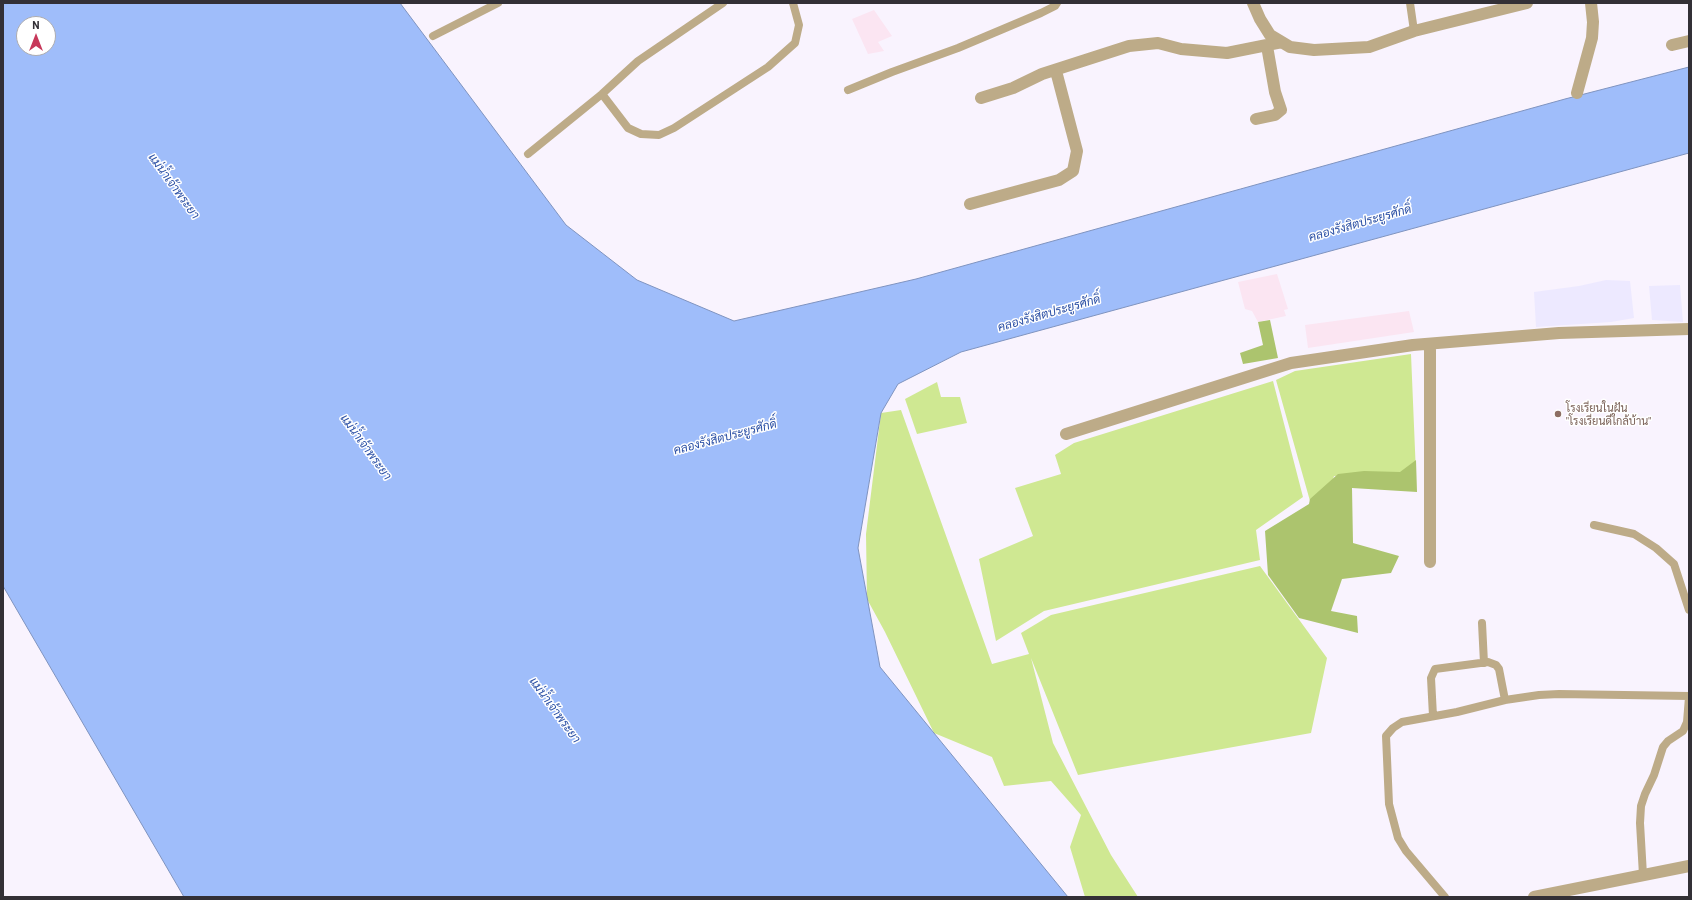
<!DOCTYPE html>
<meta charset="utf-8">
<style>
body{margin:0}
#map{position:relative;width:1692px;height:900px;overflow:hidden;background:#f9f3fe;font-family:Barlow,sans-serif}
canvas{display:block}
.frame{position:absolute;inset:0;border:4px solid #333036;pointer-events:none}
.north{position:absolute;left:16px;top:16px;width:40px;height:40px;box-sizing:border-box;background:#fff;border:1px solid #adacaf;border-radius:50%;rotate:0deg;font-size:11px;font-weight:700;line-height:16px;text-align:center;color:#333036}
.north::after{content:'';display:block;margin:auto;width:14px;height:18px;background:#c7385a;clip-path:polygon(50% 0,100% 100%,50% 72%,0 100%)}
</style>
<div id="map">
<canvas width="1692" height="900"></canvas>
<div class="frame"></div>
<div class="north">N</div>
</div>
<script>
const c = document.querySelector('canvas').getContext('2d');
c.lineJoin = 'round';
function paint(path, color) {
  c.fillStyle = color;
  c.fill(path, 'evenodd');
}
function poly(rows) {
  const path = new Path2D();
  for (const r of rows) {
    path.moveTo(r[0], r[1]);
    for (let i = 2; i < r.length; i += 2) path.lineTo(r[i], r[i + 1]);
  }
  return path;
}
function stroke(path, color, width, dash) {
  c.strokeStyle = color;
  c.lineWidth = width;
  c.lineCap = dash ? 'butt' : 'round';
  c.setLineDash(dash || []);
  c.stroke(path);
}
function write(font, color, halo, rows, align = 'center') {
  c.font = font + ' Barlow,Sarabun,sans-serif';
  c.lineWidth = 3;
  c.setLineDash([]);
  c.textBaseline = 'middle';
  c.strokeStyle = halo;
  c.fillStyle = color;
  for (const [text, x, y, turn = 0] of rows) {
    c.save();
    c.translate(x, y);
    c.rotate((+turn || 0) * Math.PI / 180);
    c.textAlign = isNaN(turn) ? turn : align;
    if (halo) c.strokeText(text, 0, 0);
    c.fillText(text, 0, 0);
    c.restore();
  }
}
const commercial = poly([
 [1606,280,1630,281,1634,318,1611,322,1536,327,1534,292,1579,286],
 [1680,285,1683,322,1652,320,1649,286]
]);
const industrial = poly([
 [874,10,892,36,878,42,884,51,868,54,852,19],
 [1277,274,1288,309,1284,310,1286,316,1258,322,1252,311,1245,309,1238,282],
 [1409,311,1414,332,1308,348,1305,325]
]);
const green = poly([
 [1411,354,1416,474,1334,476,1326,501,1310,501,1276,380,1295,371],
 [1273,381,1303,497,1256,530,1260,560,1044,611,996,641,979,559,1033,536,1015,488,1061,474,1055,455,1074,443],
 [937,382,941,397,960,397,967,423,917,434,905,399],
 [901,410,992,664,1029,654,1021,633,1051,615,1260,566,1327,658,1311,733,1078,775,1031,658,1053,743,1111,855,1138,897,1085,897,1070,847,1081,815,1051,781,1004,786,992,757,934,733,885,632,867,599,866,534,881,413]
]);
const forest = poly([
 [1270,320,1278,358,1243,364,1240,353,1263,345,1258,322],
 [1416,460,1417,492,1352,488,1353,543,1399,556,1391,573,1342,579,1331,611,1357,616,1358,633,1299,618,1268,575,1265,531,1309,504,1310,499,1338,474,1364,471,1400,472]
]);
const water = poly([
 [3,3,400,3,566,225,637,280,734,321,916,279,1565,99,1689,67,1689,153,961,352,898,384,881,413,858,548,880,667,1068,897,184,897,3,586,3,3],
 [24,24,48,24,48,48,24,48,24,24]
]);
const lane = poly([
 [1410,3,1414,31],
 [433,36,498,3],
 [848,90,892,72,958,48,1041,13,1055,6,1057,3],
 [602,94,628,128,641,134,659,135,674,128,768,67,795,43,799,25,793,3],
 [528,154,602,94,638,61,723,3],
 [1594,525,1634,534,1656,548,1674,564,1689,610],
 [1482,623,1484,663],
 [1433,716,1431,678,1435,669,1488,662,1496,665,1499,669,1505,700],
 [1643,875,1640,823,1641,806,1645,794,1654,775,1663,747,1668,741,1683,731,1687,722,1689,697],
 [1445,897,1406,851,1398,838,1389,804,1386,736,1393,728,1402,722,1457,712,1505,700,1539,695,1559,694,1689,696]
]);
const street = poly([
 [1253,3,1260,19,1270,35,1290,47,1314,50,1369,47,1414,31,1527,3],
 [1672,45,1689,41],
 [1577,93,1592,38,1593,22,1591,3],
 [981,98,1013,88,1042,74,1129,46,1158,43,1181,49,1227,53,1282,42],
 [1256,119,1275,115,1281,110,1275,92,1267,46],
 [970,204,1059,180,1073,171,1077,151,1056,71],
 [1430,344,1430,562],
 [1066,434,1291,363,1413,345,1559,333,1689,329],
 [1534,897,1689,866]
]);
const markers = [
 [1558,414,4,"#8d6e63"]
];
const educationNames = [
 ["โรงเรียนในฝัน",1566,408],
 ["\"โรงเรียนดีใกล้บ้าน\"",1566,421]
];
const waterNames = [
 ["แม่น้ำเจ้าพระยา",174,186,54],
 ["คลองรังสิตประยูรศักดิ์",1360,223,-16],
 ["คลองรังสิตประยูรศักดิ์",1049,313,-16],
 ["คลองรังสิตประยูรศักดิ์",725,437,-15],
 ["แม่น้ำเจ้าพระยา",366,447,54],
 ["แม่น้ำเจ้าพระยา",555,710,54]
];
paint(commercial, '#ede9ff');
paint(industrial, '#fbe5f2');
paint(green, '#cfe892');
paint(forest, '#acc46e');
paint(water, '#9fbdfa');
stroke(water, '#7f93bf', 1);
stroke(lane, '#bdab88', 8);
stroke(street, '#bdab88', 12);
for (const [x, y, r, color] of markers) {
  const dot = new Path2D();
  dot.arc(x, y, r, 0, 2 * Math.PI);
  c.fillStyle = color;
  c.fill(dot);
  stroke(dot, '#fff', 1.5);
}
write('11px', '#785e54', '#fff', educationNames, 'left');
write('italic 12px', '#2a4fa5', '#fff', waterNames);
</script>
